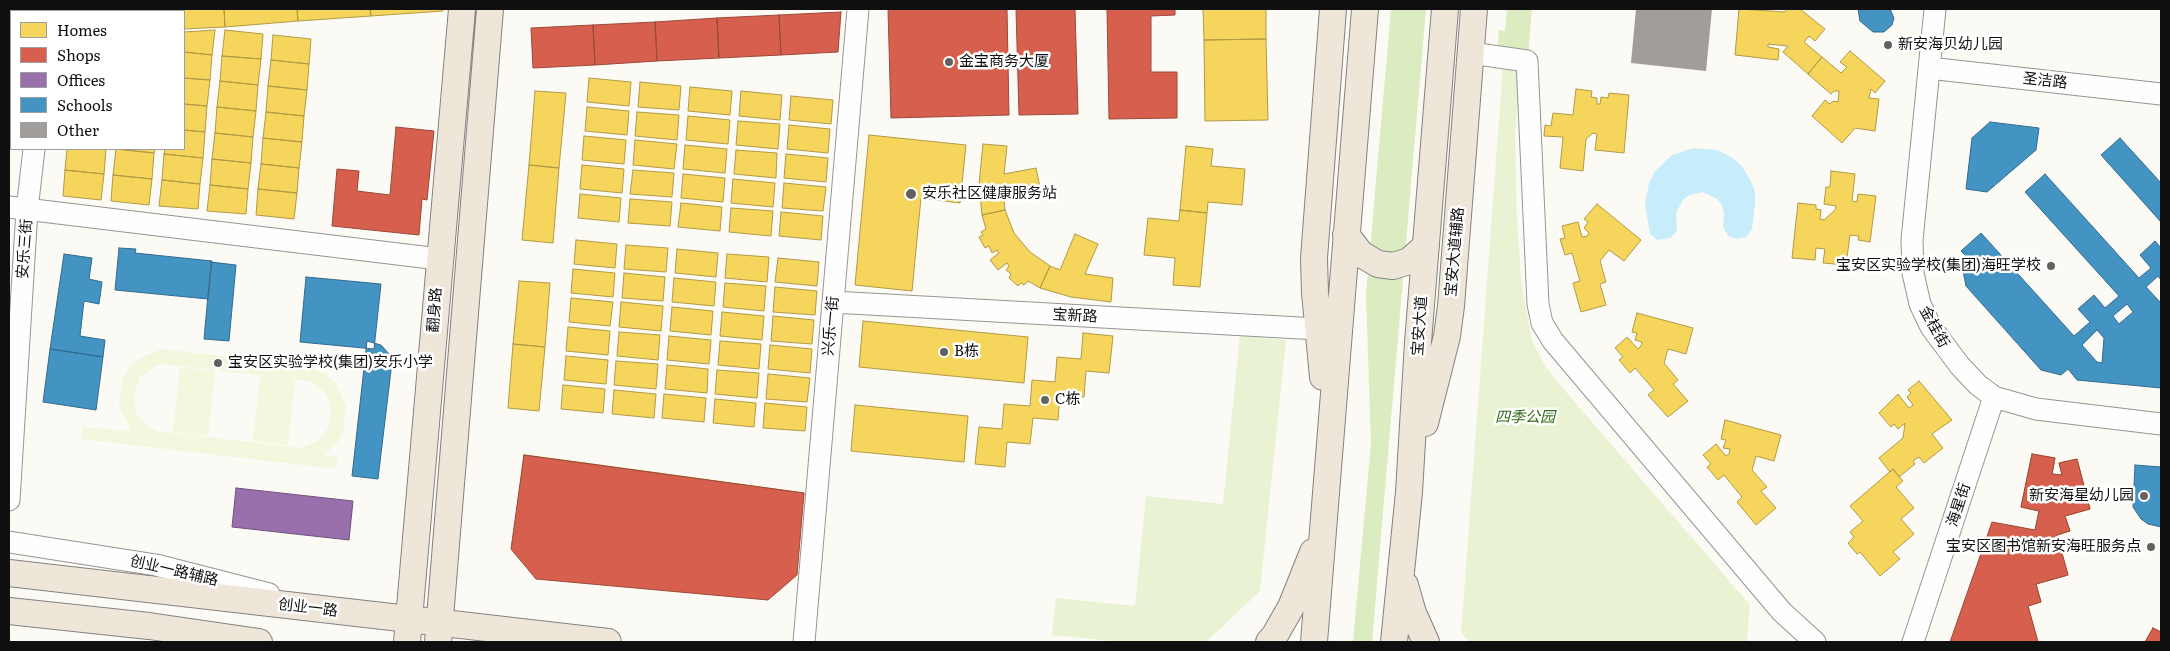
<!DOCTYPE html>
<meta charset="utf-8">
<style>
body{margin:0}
#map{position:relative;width:2170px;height:651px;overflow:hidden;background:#fcfaf5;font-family:Literata,serif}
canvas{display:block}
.frame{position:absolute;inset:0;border:10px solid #0f0f0f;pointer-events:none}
.legend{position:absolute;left:10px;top:10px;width:175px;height:140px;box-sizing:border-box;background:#fff;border:1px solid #9f9f9f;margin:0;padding:6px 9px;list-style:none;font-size:15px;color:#0f0f0f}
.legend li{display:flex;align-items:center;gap:10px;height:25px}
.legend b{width:25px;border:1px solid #9f9f9f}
</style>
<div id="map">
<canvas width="2170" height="651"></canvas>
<div class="frame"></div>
<ul class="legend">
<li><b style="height:14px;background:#f6d55c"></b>Homes</li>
<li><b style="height:14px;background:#d6604d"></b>Shops</li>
<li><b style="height:14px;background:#9970ab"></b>Offices</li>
<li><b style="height:14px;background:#4393c3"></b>Schools</li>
<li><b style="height:14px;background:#a09d9a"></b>Other</li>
</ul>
</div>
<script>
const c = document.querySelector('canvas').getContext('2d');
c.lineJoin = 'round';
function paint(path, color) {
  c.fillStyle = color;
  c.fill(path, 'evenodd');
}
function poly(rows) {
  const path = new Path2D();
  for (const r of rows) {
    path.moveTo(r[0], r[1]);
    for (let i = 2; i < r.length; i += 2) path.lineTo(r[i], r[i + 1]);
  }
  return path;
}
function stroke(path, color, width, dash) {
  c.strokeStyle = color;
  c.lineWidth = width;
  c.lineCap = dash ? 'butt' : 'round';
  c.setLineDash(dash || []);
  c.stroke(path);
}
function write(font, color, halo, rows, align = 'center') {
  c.font = font + ' Literata,"Noto Sans SC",serif';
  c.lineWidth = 5;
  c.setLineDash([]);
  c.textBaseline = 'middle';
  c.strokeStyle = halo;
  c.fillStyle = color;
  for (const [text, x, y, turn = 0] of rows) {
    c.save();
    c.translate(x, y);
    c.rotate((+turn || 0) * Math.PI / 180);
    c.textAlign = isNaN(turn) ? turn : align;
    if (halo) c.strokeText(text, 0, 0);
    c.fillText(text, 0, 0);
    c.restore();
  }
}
const green = poly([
 [1503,65,1521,66,1515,137,1517,219,1521,279,1532,341,1544,364,1560,385,1750,605,1747,642,1470,642,1461,633],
 [1240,335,1286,340,1260,591,1206,642,1122,642,1052,635,1056,598,1135,606,1146,496,1223,504]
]);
const forest = poly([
 [1391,9,1426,9,1372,642,1353,642,1371,444,1366,295],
 [1507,9,1532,9,1528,55,1497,51,1499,30,1505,31]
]);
const pitch = poly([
 [161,349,303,365,326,374,336,383,346,407,343,432,337,443,324,455,338,457,336,469,81,439,82,427,131,431,119,405,122,380,129,368,138,359],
 [163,364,310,381,324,392,329,400,331,409,329,427,318,441,302,448,156,431,141,420,136,412,134,394,140,377,155,366],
 [180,367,215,371,208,436,173,432],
 [260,376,295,380,288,445,253,441]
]);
const water = poly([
 [1694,148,1717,150,1731,157,1741,165,1750,179,1755,192,1755,205,1752,229,1746,237,1737,239,1728,236,1723,227,1724,213,1722,205,1717,199,1703,192,1689,195,1683,200,1676,213,1677,231,1671,238,1657,240,1650,234,1645,204,1649,183,1655,171,1672,155]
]);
const homes = poly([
 [120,9,151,9,151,11,84,11,120,9],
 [151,9,224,9,225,27,184,29,184,11,151,11,151,9],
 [224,9,297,9,298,21,225,27,224,9],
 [297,9,370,9,371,16,298,21,297,9],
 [370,9,443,9,443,11,371,16,370,9],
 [1203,9,1266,9,1266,39,1204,40,1203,9],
 [1739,9,1785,12,1787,9,1800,9,1825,29,1815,41,1809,36,1804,42,1822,57,1808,74,1783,52,1788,46,1768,44,1768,47,1779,49,1778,60,1735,55,1739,9],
 [9,16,11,16,11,41,9,42,9,16],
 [215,30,212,55,184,52,184,32,215,30],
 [225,30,263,34,261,59,222,56,225,30],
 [273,35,311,39,309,64,271,60,273,35],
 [1266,39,1268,120,1205,121,1204,40,1266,39],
 [1850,51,1885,81,1875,93,1871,89,1869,98,1879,99,1875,131,1855,128,1842,143,1812,116,1825,100,1830,104,1833,101,1838,102,1839,91,1834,91,1831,94,1808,74,1822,57,1841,73,1847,67,1840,62,1850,51],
 [184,52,212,55,210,80,184,78,184,52],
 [222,56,261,59,258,85,220,81,222,56],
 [271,60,309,64,307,90,268,86,271,60],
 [184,78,210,80,207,106,184,104,184,78],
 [589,78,631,82,629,106,587,102,589,78],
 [220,81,258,85,256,111,217,107,220,81],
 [640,82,681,86,679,110,638,107,640,82],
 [268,86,307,90,304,116,266,112,268,86],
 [690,87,732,91,730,115,688,111,690,87],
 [1576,89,1592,91,1591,97,1597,98,1597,104,1600,104,1601,97,1608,98,1609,93,1629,95,1624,153,1595,150,1597,134,1593,133,1586,139,1583,171,1560,168,1563,137,1544,136,1545,125,1551,126,1553,113,1573,115,1576,89],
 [535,91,566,93,559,168,529,165,535,91],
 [741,91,782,95,780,120,739,116,741,91],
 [791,96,833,100,831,124,789,120,791,96],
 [184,104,207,106,205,132,184,130,184,104],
 [217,107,256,111,253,137,215,133,217,107],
 [587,107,629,111,627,135,585,131,587,107],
 [266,112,304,116,302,142,263,138,266,112],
 [637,112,679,115,677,140,635,136,637,112],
 [688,116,730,120,728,144,686,140,688,116],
 [738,121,780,124,778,149,736,145,738,121],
 [789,125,830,129,828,153,787,149,789,125],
 [184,130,205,132,203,158,164,154,165,149,184,149,184,130],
 [215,133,253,137,251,163,212,159,215,133],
 [869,135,966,145,960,203,921,198,912,291,855,285,869,135],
 [584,136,626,140,624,164,582,160,584,136],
 [263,138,302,142,299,168,261,164,263,138],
 [635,140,677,144,674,169,633,165,635,140],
 [983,144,1007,146,1004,174,1036,168,1041,193,1004,200,1005,210,982,215,979,184,983,144],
 [685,145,727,149,725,173,683,169,685,145],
 [1186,146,1213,149,1211,166,1245,169,1242,205,1208,202,1207,213,1180,210,1186,146],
 [67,149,106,149,104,174,65,170,67,149],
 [116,149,154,153,152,179,113,175,116,149],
 [116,149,155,149,154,153,116,149],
 [736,150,777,153,776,178,734,174,736,150],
 [164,154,203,158,200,184,162,180,164,154],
 [786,154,828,158,826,182,784,178,786,154],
 [212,159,251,163,248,189,210,185,212,159],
 [261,164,299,168,297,193,258,189,261,164],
 [529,165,559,168,553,243,522,240,529,165],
 [582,165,624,169,622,193,580,189,582,165],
 [65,170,104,174,101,200,63,196,65,170],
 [633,170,674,173,672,197,630,194,633,170],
 [1831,171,1855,174,1852,201,1857,202,1858,194,1876,196,1870,242,1858,240,1859,236,1850,235,1846,265,1823,263,1825,249,1816,248,1815,260,1792,258,1798,203,1816,205,1816,209,1821,210,1820,219,1824,220,1835,210,1836,206,1824,204,1826,187,1830,187,1831,171],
 [683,174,725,178,723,202,681,198,683,174],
 [113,175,152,179,149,205,111,201,113,175],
 [733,179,775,183,773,207,731,203,733,179],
 [162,180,200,184,198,209,159,206,162,180],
 [784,183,826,187,823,211,782,208,784,183],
 [210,185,248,189,246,214,207,211,210,185],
 [258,189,297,193,294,219,256,215,258,189],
 [580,194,621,198,619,222,578,218,580,194],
 [630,199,672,202,670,226,628,223,630,199],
 [681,203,722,207,720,231,678,227,681,203],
 [1597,204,1641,240,1624,261,1609,250,1600,261,1606,282,1600,284,1606,305,1581,312,1573,283,1580,281,1572,253,1565,255,1560,239,1565,238,1562,226,1578,222,1582,237,1587,236,1589,233,1584,228,1588,222,1584,219,1597,204],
 [731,208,773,211,771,236,729,232,731,208],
 [1005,210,1014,233,1030,252,1050,266,1040,288,1028,281,1024,285,1021,283,1018,286,1009,278,1011,274,1006,270,1009,266,1007,263,998,270,990,260,999,253,997,250,992,253,989,246,985,248,979,237,983,235,981,232,986,229,982,215,1005,210],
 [1180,210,1207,213,1200,287,1173,285,1175,258,1144,255,1148,218,1179,221,1180,210],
 [781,212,823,216,821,240,779,236,781,212],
 [1075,234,1098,244,1085,274,1113,278,1111,302,1071,297,1040,288,1050,266,1060,270,1075,234],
 [576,240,617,244,615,268,574,264,576,240],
 [626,245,668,248,666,272,624,269,626,245],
 [677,249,718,253,716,277,675,273,677,249],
 [727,254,769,257,767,282,725,278,727,254],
 [778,258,819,262,817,286,775,282,778,258],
 [573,269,615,273,613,297,571,293,573,269],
 [624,273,665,277,663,301,622,298,624,273],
 [674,278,716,282,714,306,672,302,674,278],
 [519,281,550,283,545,347,513,344,519,281],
 [725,283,766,286,764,311,723,307,725,283],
 [775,287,817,291,815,315,773,312,775,287],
 [571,298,613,302,610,326,569,322,571,298],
 [621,302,663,306,661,331,619,327,621,302],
 [672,307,713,311,711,335,670,331,672,307],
 [722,312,764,316,762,340,720,336,722,312],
 [1637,313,1693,328,1686,354,1668,349,1664,363,1678,380,1673,384,1688,401,1668,417,1648,395,1654,390,1635,368,1630,373,1619,360,1623,357,1615,348,1627,337,1638,349,1641,346,1642,342,1635,340,1637,333,1632,332,1637,313],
 [773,316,814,320,812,344,771,341,773,316],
 [863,321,1028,337,1024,383,859,367,863,321],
 [568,327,610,331,608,355,566,351,568,327],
 [619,332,660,335,658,360,617,356,619,332],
 [1083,333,1113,336,1109,373,1086,371,1084,397,1060,395,1058,420,1033,418,1030,444,1007,442,1005,467,975,464,979,427,1002,429,1004,404,1030,406,1032,380,1055,382,1057,357,1081,359,1083,333],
 [669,336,711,340,709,364,667,360,669,336],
 [720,341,761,344,759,369,718,365,720,341],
 [513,344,545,347,539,411,508,408,513,344],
 [770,345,812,349,810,373,768,369,770,345],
 [566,356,608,360,606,384,564,380,566,356],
 [616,361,658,364,656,389,614,385,616,361],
 [667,365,708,369,707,393,665,389,667,365],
 [717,370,759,373,757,398,715,394,717,370],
 [768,374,810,378,807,402,766,399,768,374],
 [1919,381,1952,420,1932,434,1943,448,1924,463,1919,457,1913,461,1915,464,1899,477,1893,469,1890,472,1879,458,1903,438,1905,423,1898,429,1894,424,1891,427,1879,413,1898,394,1909,408,1913,405,1907,397,1911,393,1908,390,1919,381],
 [563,385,605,389,603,413,561,409,563,385],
 [614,390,656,394,654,418,612,414,614,390],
 [664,394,706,398,704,422,662,418,664,394],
 [715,399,756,403,754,427,713,423,715,399],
 [765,403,807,407,805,431,763,428,765,403],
 [855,405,968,416,964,462,851,451,855,405],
 [1725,420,1781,435,1774,461,1756,456,1752,470,1767,487,1761,491,1776,508,1756,525,1737,502,1742,497,1724,475,1718,480,1707,467,1711,464,1703,455,1716,444,1726,456,1729,454,1730,449,1723,448,1726,440,1721,439,1725,420],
 [2032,454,2055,458,2052,474,2062,475,2059,463,2077,459,2090,509,2065,516,2070,531,2057,535,2068,575,2036,584,2041,602,2028,606,2038,642,1974,642,1983,594,2004,599,2001,615,2007,616,2014,583,1995,580,2006,525,2028,529,2025,545,2032,546,2039,511,2021,507,2032,454],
 [524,455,585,463,583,480,564,478,561,498,581,500,578,517,517,509,524,455],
 [585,463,658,473,656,490,637,487,634,507,653,510,651,527,578,517,581,500,600,503,602,483,583,480,585,463],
 [1893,469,1903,481,1896,487,1914,508,1901,519,1914,534,1893,552,1900,559,1880,576,1860,552,1857,554,1848,543,1854,537,1850,532,1863,521,1850,506,1893,469],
 [658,473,731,483,729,500,709,497,707,517,726,520,724,537,651,527,653,510,673,513,675,493,656,490,658,473],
 [731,483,804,493,801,510,782,507,779,527,799,529,796,546,724,537,726,520,745,522,748,502,729,500,731,483],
 [2153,628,2161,632,2161,642,2145,642,2153,628]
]);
const shops = poly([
 [888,9,1007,9,1009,115,891,118,888,9],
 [1016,9,1075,9,1078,114,1019,115,1016,9],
 [1107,9,1175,9,1175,15,1151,16,1151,72,1177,72,1177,118,1109,119,1107,9],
 [841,12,838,52,781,55,779,15,841,12],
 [779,15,781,55,719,58,717,18,779,15],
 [717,18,719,58,657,61,655,22,717,18],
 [655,22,657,61,595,65,593,25,655,22],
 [593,25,595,65,533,68,531,28,593,25],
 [396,127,434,131,427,200,422,199,419,235,332,226,337,169,359,171,357,191,390,195,396,127],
 [2032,454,2055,458,2052,474,2062,475,2059,463,2077,459,2090,509,2065,516,2070,531,2057,535,2068,575,2036,584,2041,602,2028,606,2038,642,1950,642,1992,522,2035,530,2039,511,2021,507,2032,454],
 [524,455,804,493,797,575,768,600,536,579,511,549,524,455],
 [2153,628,2161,632,2161,642,2145,642,2153,628]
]);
const offices = poly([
 [236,488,353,501,349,540,232,527,236,488]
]);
const schools = poly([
 [1858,9,1890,9,1894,18,1892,25,1884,32,1873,32,1860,21,1858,9],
 [1990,122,2039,128,2036,150,1987,192,1966,189,1972,138,1990,122],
 [2120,138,2161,183,2161,222,2101,155,2120,138],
 [2045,174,2139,278,2151,268,2140,255,2155,241,2161,248,2161,280,2158,276,2146,287,2161,303,2161,388,2077,380,2068,369,2061,375,2041,370,1966,286,1961,261,1966,256,1961,251,1981,233,2074,336,2090,322,2078,309,2094,295,2105,308,2119,296,2025,192,2045,174],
 [2127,304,2133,312,2119,324,2113,316,2127,304],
 [2097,330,2104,338,2102,363,2097,362,2082,345,2097,330],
 [119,248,136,249,135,253,212,261,208,299,115,290,119,248],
 [64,254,92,258,89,279,102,282,99,304,84,301,80,336,105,340,103,357,50,349,64,254],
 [211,262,236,265,229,341,204,339,211,262],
 [306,277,381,284,374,349,300,342,306,277],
 [367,341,381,345,390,355,392,362,378,479,352,476,367,341],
 [50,349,103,357,96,410,43,402,50,349],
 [2135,465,2161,467,2161,527,2148,524,2141,519,2133,507,2135,465]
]);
const building = poly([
 [1636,9,1712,9,1706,71,1631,63]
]);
const minor = poly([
 [1935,9,1912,240,1913,273,1920,304,1931,327,1960,366,1978,385,1994,397,2036,409,2161,424],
 [48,11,48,9],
 [1471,53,1527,61,1538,304,1542,323,1553,341,1782,612,1815,642],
 [1929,68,2161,94],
 [9,207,439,259],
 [833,302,1318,329],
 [9,500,27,210,34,149],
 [9,542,156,565,269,594],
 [804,642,858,9],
 [1913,642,1994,397]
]);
const major = poly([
 [1346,235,1361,254,1378,264,1393,266,1409,261,1426,246],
 [1323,377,1315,293,1314,258,1333,9],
 [1425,423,1447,336,1451,306,1474,9],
 [9,573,608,642],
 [1405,585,1413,613,1426,642],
 [9,611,149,626,259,642],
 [407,642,462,9],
 [438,642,490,9],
 [1269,642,1275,635,1291,607,1313,552],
 [1314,642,1365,9],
 [1394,642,1409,492,1418,342,1445,9]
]);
const markers = [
 [1888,45,5,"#626160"],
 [949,62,5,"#626160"],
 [911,194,6,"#626160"],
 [2051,266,5,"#626160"],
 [944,352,5,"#626160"],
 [218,363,5,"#626160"],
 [1045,400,5,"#626160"],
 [2144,496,5,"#626160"],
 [2151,547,5,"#626160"]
];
const poiNames = [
 ["新安海贝幼儿园",1898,45],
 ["金宝商务大厦",959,62],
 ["安乐社区健康服务站",922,194],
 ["宝安区实验学校(集团)海旺学校",2041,266,"right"],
 ["B栋",954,352],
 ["宝安区实验学校(集团)安乐小学",228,363],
 ["C栋",1055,400],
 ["新安海星幼儿园",2134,496,"right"],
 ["宝安区图书馆新安海旺服务点",2141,547,"right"]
];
const streetNames = [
 ["圣洁路",2045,81,6],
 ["安乐三街",25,249,-86],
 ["宝安大道辅路",1455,252,-85],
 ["翻身路",435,310,-86],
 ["宝新路",1075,316,3],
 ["兴乐一街",831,326,-85],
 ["宝安大道",1420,326,-86],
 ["金桂街",1934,327,61],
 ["海星街",1959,505,-72],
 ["创业一路辅路",174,571,13],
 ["创业一路",308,608,7]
];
const parkNames = [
 ["四季公园",1525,418]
];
paint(green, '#e9f3d3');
paint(forest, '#daecc0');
paint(pitch, '#f2f7dd');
paint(water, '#c8edfa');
paint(homes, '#f6d55c');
stroke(homes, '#b19a45', 1);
paint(shops, '#d6604d');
stroke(shops, '#9a483a', 1);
paint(offices, '#9970ab');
stroke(offices, '#70537c', 1);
paint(schools, '#4393c3');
stroke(schools, '#336b8d', 1);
paint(building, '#a09d9a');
stroke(minor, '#969593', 23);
stroke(major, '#838280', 28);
stroke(minor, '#fffefe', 21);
stroke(major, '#eee6d9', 26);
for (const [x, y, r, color] of markers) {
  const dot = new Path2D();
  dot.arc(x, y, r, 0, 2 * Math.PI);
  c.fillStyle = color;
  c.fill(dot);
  stroke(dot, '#fff', 2);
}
write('15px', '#0f0f0f', '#fff', poiNames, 'left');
write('15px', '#0f0f0f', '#fff', streetNames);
write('italic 15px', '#336e19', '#fff', parkNames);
</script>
